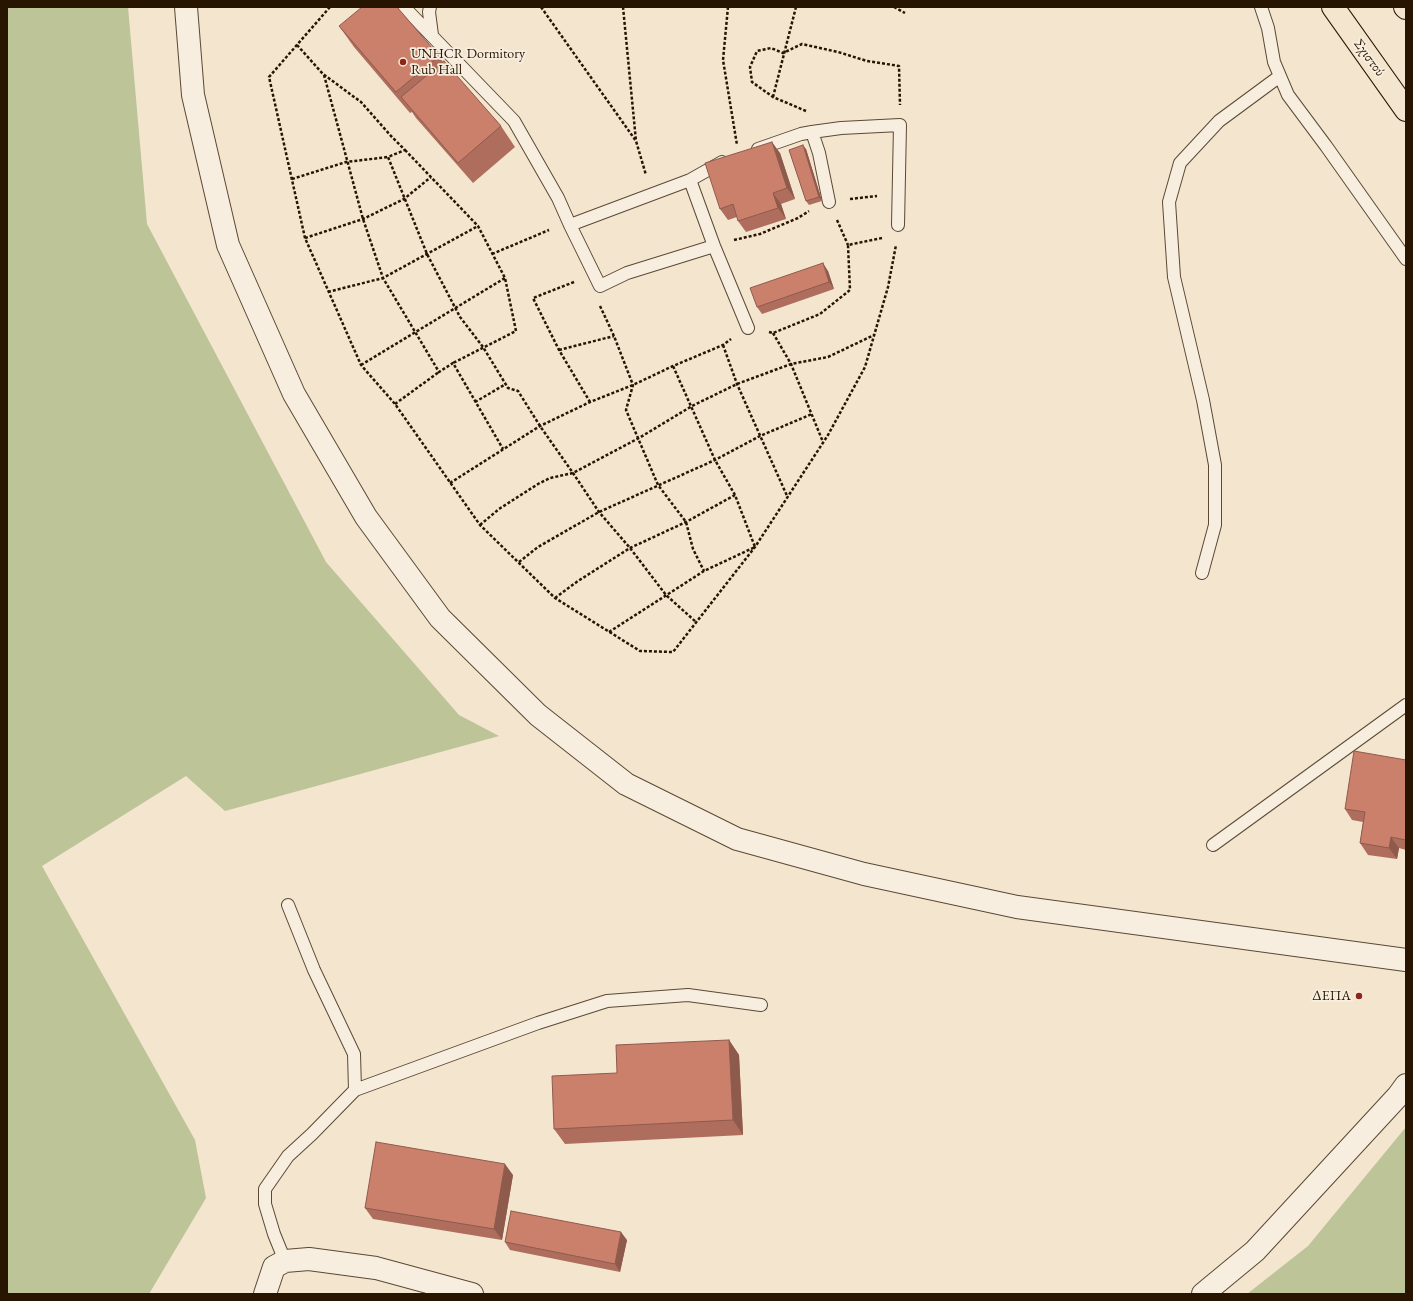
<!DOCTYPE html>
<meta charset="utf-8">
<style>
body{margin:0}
#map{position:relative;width:1413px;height:1301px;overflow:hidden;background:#f4e5ce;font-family:"EB Garamond",serif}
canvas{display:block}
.frame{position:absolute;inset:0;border:8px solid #271501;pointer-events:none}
</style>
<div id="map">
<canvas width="1413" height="1301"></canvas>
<div class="frame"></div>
</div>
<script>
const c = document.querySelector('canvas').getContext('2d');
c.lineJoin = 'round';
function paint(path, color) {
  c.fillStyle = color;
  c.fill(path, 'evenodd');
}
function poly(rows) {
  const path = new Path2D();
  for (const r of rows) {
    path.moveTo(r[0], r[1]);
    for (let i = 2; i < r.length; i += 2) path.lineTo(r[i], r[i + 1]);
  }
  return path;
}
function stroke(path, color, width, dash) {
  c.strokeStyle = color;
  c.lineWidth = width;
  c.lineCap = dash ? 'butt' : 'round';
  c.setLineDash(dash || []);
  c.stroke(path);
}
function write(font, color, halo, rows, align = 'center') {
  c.font = font + ' "EB Garamond",serif';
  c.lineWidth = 3.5;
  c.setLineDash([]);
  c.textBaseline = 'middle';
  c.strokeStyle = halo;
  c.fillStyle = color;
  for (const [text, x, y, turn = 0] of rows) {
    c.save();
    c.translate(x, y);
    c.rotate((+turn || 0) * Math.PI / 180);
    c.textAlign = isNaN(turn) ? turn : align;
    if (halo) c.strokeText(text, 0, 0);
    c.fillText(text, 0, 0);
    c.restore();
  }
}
const green = poly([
 [7,7,128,7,147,224,326,562,459,715,499,736,225,811,186,776,42,866,195,1140,206,1198,149,1294,7,1294],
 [1406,1127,1406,1294,1247,1294,1308,1246]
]);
const path = poly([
 [330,7,269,77,305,238,361,365,395,404,480,525,555,598,640,651,673,652,755,547,828,435,865,367,888,287,896,245],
 [541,7,636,141,646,175],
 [623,7,636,141],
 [728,7,723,60,737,145],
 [894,7,905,13],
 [297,45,323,74,361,102,391,136,405,150,388,157,427,254,460,317,483,347,508,388,518,391,540,426,573,473,599,512,630,548,666,595,696,622],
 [324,75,363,219,383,278,439,372,453,363,503,449],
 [773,97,796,7],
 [806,111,773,97,752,82,750,67,757,51,771,48,783,53,802,44,838,52,867,61,899,66,900,105],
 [405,150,478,226,505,278,516,331,453,363],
 [292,179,346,162,388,157],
 [850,199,877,196],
 [837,220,848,245],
 [305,238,363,219,404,199,431,177],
 [734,240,760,234,798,218,809,211],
 [492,254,549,230],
 [574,282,533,298,559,350,590,402],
 [328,292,383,278,478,226],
 [600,306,614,336,633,385,626,410,658,485,686,522,693,549,704,571],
 [769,332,773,333,820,314,850,290,848,245,882,238],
 [773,333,791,364,823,442],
 [723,345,737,384,788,498],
 [559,350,614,336],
 [361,365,505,278],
 [475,402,506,384],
 [395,404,439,372],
 [450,483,540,426,590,402,633,385,673,366,723,345,731,339],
 [480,525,499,509,538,484,550,478,573,473,639,438,692,406,737,384,791,364,828,357,874,335],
 [519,562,538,547,599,512,715,460,760,436,812,414],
 [555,598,578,581,630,548,686,522,735,495],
 [609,632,704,571,755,547,735,495,715,460,673,366]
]);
const lane = poly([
 [404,7,514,121,558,198,570,225],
 [430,7,429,12,432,35],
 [1261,7,1268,28,1274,62,1288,95,1326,146,1406,259],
 [812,132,819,153,829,202],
 [758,149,801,134,812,132,841,128,900,125,898,225],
 [690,180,722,162],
 [714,246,627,273,600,286,570,225,690,180,714,246,748,328],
 [1202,573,1215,525,1215,465,1203,400,1174,277,1169,202,1180,163,1219,121,1280,76],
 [1213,845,1406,705],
 [288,905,314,970,354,1054,355,1090],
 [285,1261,274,1234,265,1204,265,1189,288,1156,312,1134,355,1090,538,1023,607,1001,688,995,761,1005]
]);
const street = poly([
 [186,7,193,95,228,245,294,394,366,517,440,618,538,715,626,784,737,839,864,874,1017,907,1406,960],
 [265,1294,274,1267,285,1261,309,1259,376,1268,472,1294],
 [1203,1294,1255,1251,1398,1096,1406,1085]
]);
const primary = poly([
 [1333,7,1406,110],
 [1405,7,1406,8]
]);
const wall = poly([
 [339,26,439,56,443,62,501,126,515,147,473,183,416,118,412,112,410,113,354,47],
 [806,149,822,201,809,205,806,201],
 [780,153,795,199,781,204,786,219,746,232,738,221,737,217,728,220,720,209],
 [828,271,834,289,762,314,757,307],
 [1406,760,1406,850,1399,848,1397,859,1368,855,1360,843,1363,822,1352,820,1345,809],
 [729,1040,739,1055,743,1135,565,1144,554,1129,617,1073],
 [513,1175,502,1240,373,1219,365,1208],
 [627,1240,620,1272,510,1250,505,1242]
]);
const shadedWall = poly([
 [772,142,780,153,795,199,787,188],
 [803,145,806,149,822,201,819,197],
 [773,193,781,204,786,219,778,208],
 [823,263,828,271,834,289,829,282],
 [1391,837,1399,848,1397,859,1389,848],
 [729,1040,739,1055,743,1135,733,1120],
 [505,1164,513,1175,502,1240,494,1229],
 [621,1232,627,1240,620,1272,615,1264]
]);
const building = poly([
 [362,7,397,7,439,56,396,92,339,26,362,7],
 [444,61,501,126,458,163,401,97,444,61],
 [772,142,787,188,773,193,778,208,738,221,733,204,720,209,705,163,772,142],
 [803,145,819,197,806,201,789,150,803,145],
 [823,263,829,282,757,307,750,288,823,263],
 [1354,751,1406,760,1406,840,1391,837,1389,848,1360,843,1365,812,1345,809,1354,751],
 [729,1040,733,1120,554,1129,552,1076,617,1073,616,1045,729,1040],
 [376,1142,505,1164,494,1229,365,1208,376,1142],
 [511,1211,621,1232,615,1264,505,1242,511,1211]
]);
const markers = [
 [403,62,4,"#8f2418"],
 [1359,996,4,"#8f2418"]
];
const poiNames = [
 ["UNHCR Dormitory",411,54],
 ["Rub Hall",411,70],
 ["ΔΕΠΑ",1351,996,"right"]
];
const streetNames = [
 ["Σχιστού",1369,58,54]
];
paint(green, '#bcc498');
stroke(lane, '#5a4934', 14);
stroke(street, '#5a4934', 24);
stroke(primary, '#271501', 24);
stroke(path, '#271501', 2.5, [3, 2]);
stroke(lane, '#f8eedf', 12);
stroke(street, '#f8eedf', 22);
stroke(primary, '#f4e5ce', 22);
paint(wall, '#af6e5d');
paint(shadedWall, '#8e5a4c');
paint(building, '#cb806c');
stroke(building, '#8e5a4c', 1);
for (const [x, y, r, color] of markers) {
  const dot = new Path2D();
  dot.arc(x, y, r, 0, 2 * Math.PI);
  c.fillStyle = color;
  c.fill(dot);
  stroke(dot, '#f8eedf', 1.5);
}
write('14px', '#271501', '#f8eedf', poiNames, 'left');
write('14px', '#271501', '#f8eedf', streetNames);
</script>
